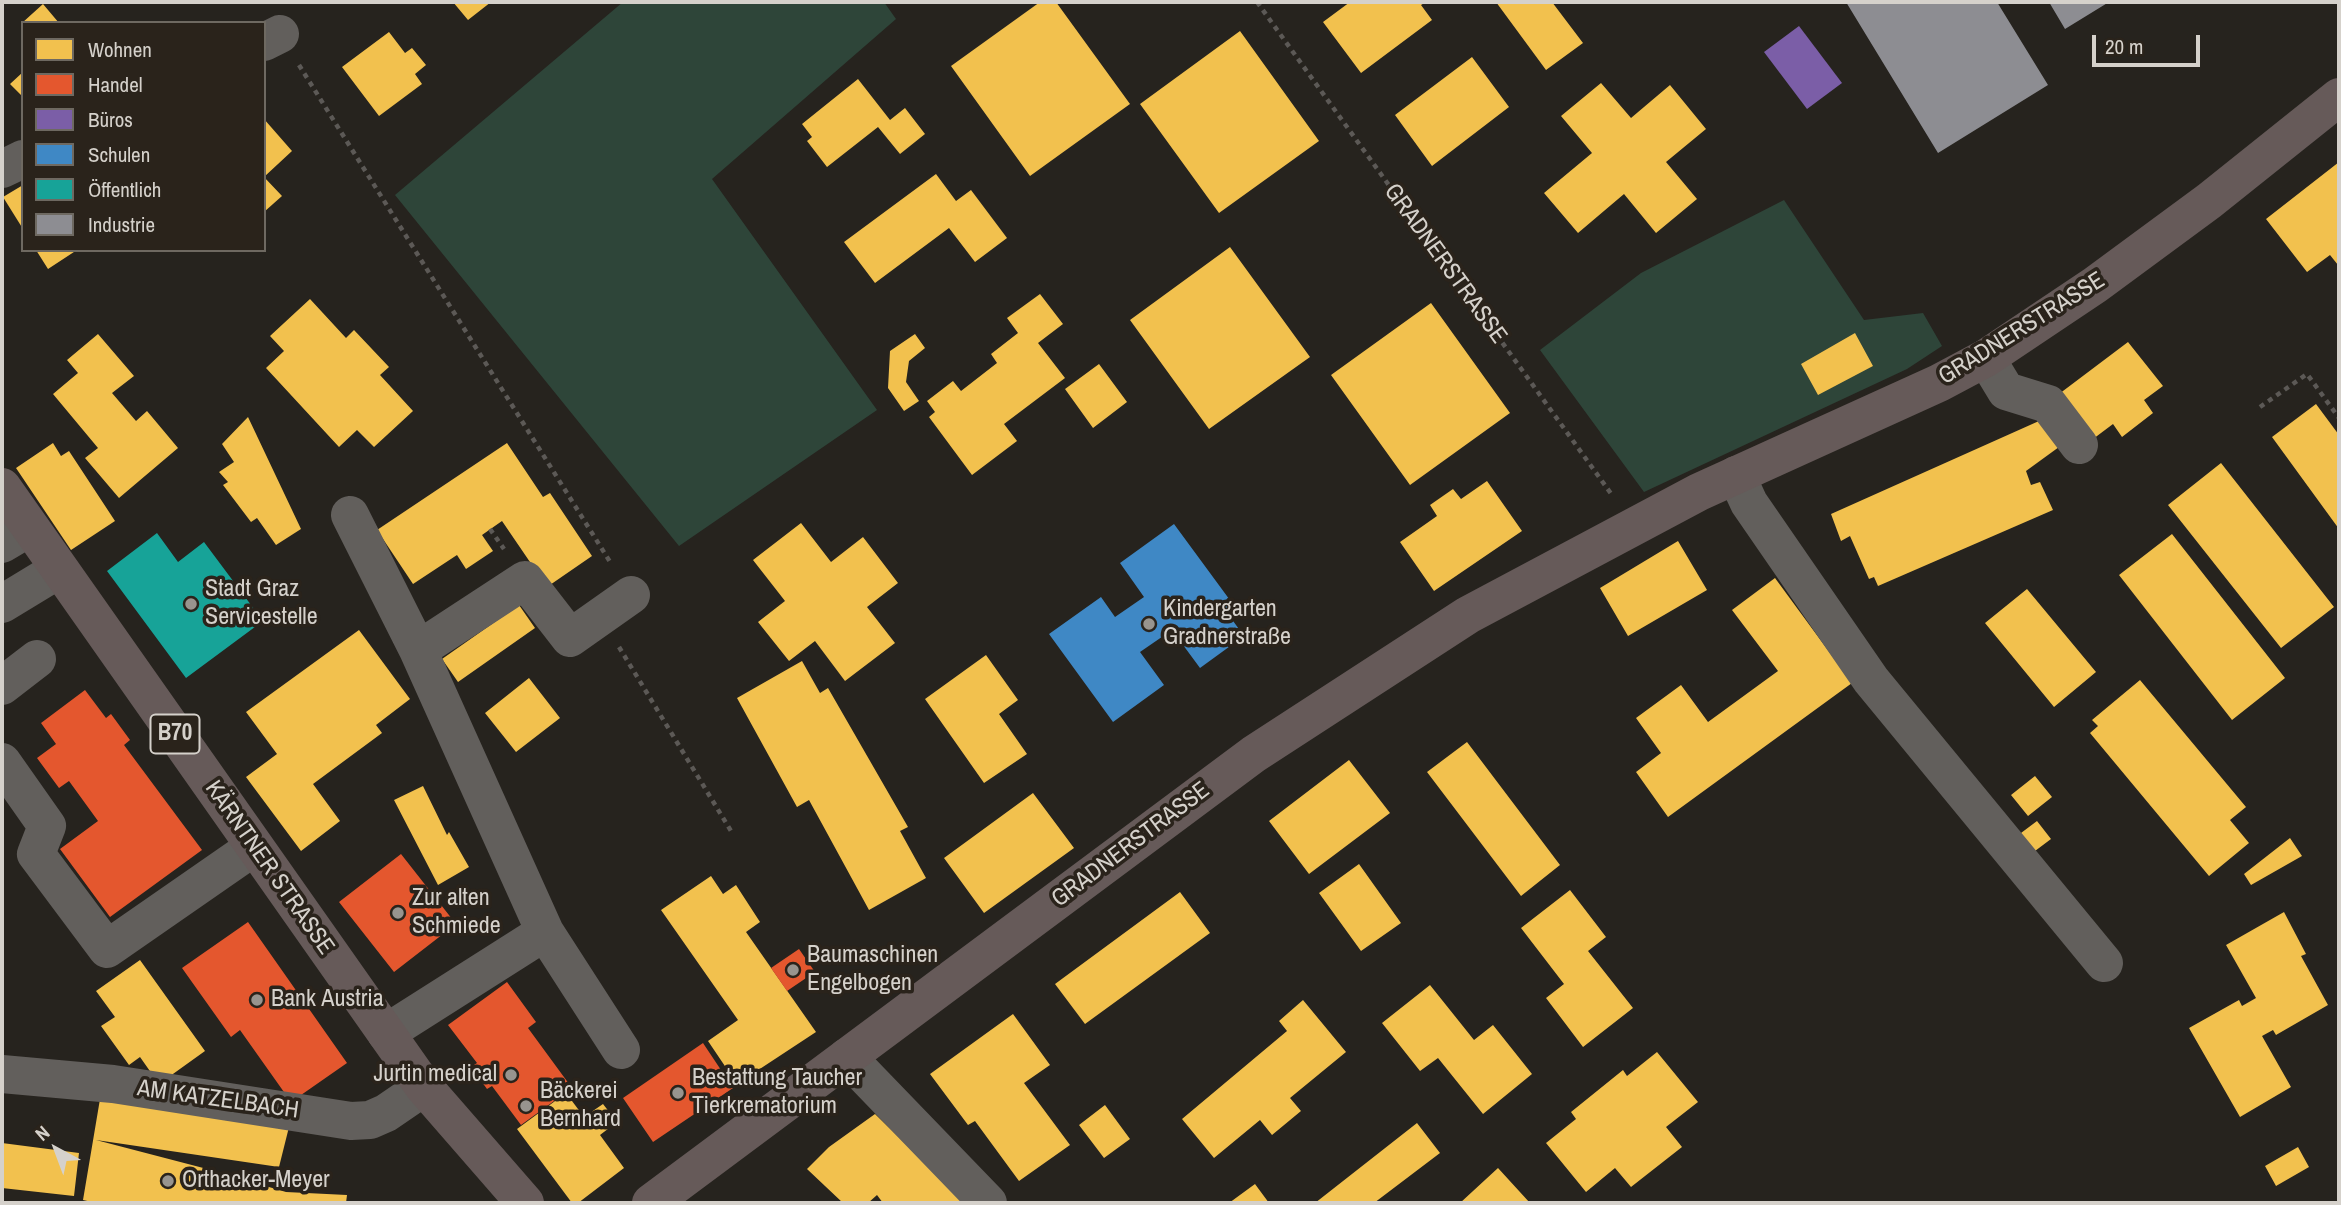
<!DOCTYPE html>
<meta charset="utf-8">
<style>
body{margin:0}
#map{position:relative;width:2341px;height:1205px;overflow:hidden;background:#26231e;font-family:"Archivo Narrow",sans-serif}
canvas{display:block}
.frame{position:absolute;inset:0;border:4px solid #d5d1cb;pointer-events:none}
.legend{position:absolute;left:21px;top:21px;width:245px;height:231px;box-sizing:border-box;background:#2a231b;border:2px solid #6e6961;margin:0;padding:9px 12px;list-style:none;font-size:21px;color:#d5d1cb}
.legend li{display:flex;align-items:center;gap:14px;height:35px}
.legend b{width:35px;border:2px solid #6e6961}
.north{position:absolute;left:21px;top:1114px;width:70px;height:70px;-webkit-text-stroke:5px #2a231b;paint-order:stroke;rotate:319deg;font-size:19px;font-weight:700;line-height:28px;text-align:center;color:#d5d1cb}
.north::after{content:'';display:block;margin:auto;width:24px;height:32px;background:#d5d1cb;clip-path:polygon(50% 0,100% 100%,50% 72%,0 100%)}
.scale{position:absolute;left:2092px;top:35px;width:108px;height:32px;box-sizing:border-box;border:4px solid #d5d1cb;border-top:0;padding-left:9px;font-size:21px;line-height:24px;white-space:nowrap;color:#d5d1cb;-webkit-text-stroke:5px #2a231b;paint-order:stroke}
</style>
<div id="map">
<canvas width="2341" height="1205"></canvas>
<div class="frame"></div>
<ul class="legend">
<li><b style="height:19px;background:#f2c14e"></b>Wohnen</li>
<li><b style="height:19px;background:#e4572e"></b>Handel</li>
<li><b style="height:19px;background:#7b5ea7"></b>Büros</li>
<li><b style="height:19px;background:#3f88c5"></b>Schulen</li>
<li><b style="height:19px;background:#17a398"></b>Öffentlich</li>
<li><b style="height:19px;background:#8d8d92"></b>Industrie</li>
</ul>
<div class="north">N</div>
<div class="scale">20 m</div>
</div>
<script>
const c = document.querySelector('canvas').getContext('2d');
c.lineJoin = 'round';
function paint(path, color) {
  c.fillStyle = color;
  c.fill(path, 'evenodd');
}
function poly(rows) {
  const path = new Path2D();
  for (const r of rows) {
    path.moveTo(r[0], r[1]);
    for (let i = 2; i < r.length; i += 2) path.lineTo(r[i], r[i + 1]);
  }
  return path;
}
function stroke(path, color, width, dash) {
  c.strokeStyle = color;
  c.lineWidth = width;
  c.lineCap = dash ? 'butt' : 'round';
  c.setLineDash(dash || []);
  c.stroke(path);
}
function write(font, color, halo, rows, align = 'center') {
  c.font = font + ' "Archivo Narrow",sans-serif';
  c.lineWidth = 7;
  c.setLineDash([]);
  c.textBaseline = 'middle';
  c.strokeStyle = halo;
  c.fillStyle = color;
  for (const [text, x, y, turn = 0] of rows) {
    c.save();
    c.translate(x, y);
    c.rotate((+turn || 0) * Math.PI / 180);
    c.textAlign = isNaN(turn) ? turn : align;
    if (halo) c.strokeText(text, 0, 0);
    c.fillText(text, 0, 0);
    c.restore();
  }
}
const green = poly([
 [623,2,884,2,896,19,712,179,877,410,679,546,395,195],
 [1784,200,1864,320,1923,313,1942,346,1907,369,1644,492,1540,350,1641,273]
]);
const homes = poly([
 [453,2,491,2,468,20],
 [1040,2,1056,2,1130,104,1030,176,951,66],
 [1350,2,1426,2,1421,5,1432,20,1361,73,1323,22],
 [1496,2,1552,2,1583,43,1546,70],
 [43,4,59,23,22,23],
 [1240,31,1319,141,1219,213,1140,104],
 [389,32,405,53,412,48,426,65,415,74,422,84,379,116,342,67],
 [1472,57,1509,107,1432,166,1395,115],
 [23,72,23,97,10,84],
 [858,79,890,120,905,108,925,134,900,154,878,127,827,167,807,141,812,137,802,124],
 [1601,83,1631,118,1670,85,1706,129,1666,162,1697,199,1656,233,1624,194,1578,233,1544,193,1592,153,1561,116],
 [264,119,292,151,264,177,282,196,264,212],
 [2339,162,2339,264,2338,265,2330,255,2307,272,2266,219],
 [936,174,956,201,971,190,1007,238,975,262,949,228,875,283,844,242],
 [23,185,23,229,3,197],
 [1230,247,1310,357,1209,429,1130,320],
 [36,250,77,250,48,269],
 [1040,294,1063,324,1038,343,1065,378,1004,424,1017,441,972,475,929,417,935,412,927,401,953,381,961,391,997,363,991,354,1018,333,1007,318],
 [310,299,346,338,354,330,389,367,380,375,413,411,374,447,357,430,339,447,266,368,284,351,270,336],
 [1431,303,1510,413,1410,485,1331,375],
 [1855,333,1873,366,1818,395,1801,364],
 [98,334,134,376,112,393,136,421,147,411,178,448,119,498,85,458,98,448,53,394,78,373,67,360],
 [915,334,925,348,909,361,906,382,919,401,904,411,888,388,890,351],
 [2128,342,2163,386,2144,400,2153,413,2122,437,2113,424,2093,439,2059,394],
 [1099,364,1127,402,1093,428,1065,389],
 [2316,404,2339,435,2339,529,2272,437],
 [248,417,301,529,276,545,257,518,251,522,223,485,228,482,219,472,234,462,222,444],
 [2039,421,2059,447,2026,471,2031,485,2040,482,2053,510,1878,586,1874,577,1869,579,1850,536,1841,541,1831,514],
 [53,443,61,456,69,451,115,521,71,550,16,468],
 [507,443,543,497,550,493,592,556,547,587,502,521,482,535,493,551,466,569,457,555,413,584,377,530],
 [2221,463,2334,607,2281,648,2168,505],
 [1487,481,1522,531,1434,591,1400,542,1437,516,1430,505,1453,489,1461,499],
 [801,523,831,562,863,537,898,583,867,607,895,643,845,681,815,641,789,661,758,622,785,601,753,560],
 [2172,534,2285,678,2232,720,2119,575],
 [1678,541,1707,590,1628,636,1600,588],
 [1775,578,1852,683,1668,817,1636,772,1661,753,1636,718,1681,685,1708,722,1778,671,1732,610],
 [2027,589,2096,672,2054,707,1985,623],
 [519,605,535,628,458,682,442,659],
 [359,630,410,699,376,725,382,733,313,784,340,821,301,851,246,777,277,754,246,712],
 [986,655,1018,700,999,714,1027,754,984,783,925,699],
 [802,661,820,693,828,688,908,827,900,831,926,878,869,910,809,800,797,807,737,698],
 [529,678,560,718,516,752,485,713],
 [2140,680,2246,807,2230,820,2249,843,2209,876,2090,733,2098,726,2092,720],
 [1467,742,1560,865,1521,896,1427,772],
 [1349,760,1390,813,1309,874,1269,821],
 [2035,776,2052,797,2028,816,2011,795],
 [423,786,447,835,449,832,469,867,438,885,394,800],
 [1033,793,1074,848,984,913,944,858],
 [2037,821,2051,839,2031,854,2017,836],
 [2290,838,2302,856,2251,885,2244,874],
 [1359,864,1401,923,1361,951,1319,893],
 [711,876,723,894,736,885,760,922,746,932,816,1032,737,1084,708,1041,738,1020,661,910],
 [1570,890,1606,937,1588,951,1633,1008,1583,1047,1546,998,1564,984,1521,928],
 [1180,892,1210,933,1085,1024,1055,984],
 [2284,912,2306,954,2301,956,2328,1005,2276,1035,2273,1030,2262,1036,2291,1087,2240,1117,2189,1028,2239,1000,2242,1006,2256,998,2226,945],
 [140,960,205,1051,159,1084,140,1057,129,1065,101,1026,115,1017,96,991],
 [1430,985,1474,1040,1493,1025,1532,1074,1483,1114,1438,1058,1420,1071,1382,1023],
 [1303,1000,1346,1052,1290,1098,1301,1111,1272,1135,1260,1120,1214,1158,1182,1119,1287,1031,1279,1021],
 [1013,1014,1050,1065,1024,1083,1070,1145,1019,1181,975,1121,968,1125,930,1074],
 [1657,1052,1698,1102,1666,1127,1682,1147,1631,1187,1615,1168,1586,1192,1546,1143,1576,1119,1571,1112,1623,1070,1627,1076],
 [566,1093,584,1117,603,1104,617,1122,600,1135,624,1168,578,1203,572,1203,517,1129],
 [100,1099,290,1123,279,1167,96,1140,211,1170,286,1192,347,1195,346,1203,96,1203,83,1200],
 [1105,1105,1130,1139,1104,1158,1079,1125],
 [875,1114,966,1203,883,1203,877,1195,868,1203,843,1203,807,1169,829,1147],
 [1417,1123,1440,1153,1374,1203,1315,1203],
 [2,1143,79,1153,74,1196,2,1188],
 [2298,1147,2309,1167,2276,1186,2265,1166],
 [1498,1168,1530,1203,1460,1203],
 [1255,1184,1269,1203,1229,1203]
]);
const shops = poly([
 [85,690,106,718,111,714,130,740,124,745,202,850,110,917,60,849,98,821,69,781,59,788,37,758,56,744,41,723],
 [401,854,456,924,394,972,339,902],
 [248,922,347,1063,291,1102,240,1030,231,1037,182,968],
 [799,949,815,972,787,991,771,968],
 [507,982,536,1022,528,1028,572,1088,521,1125,492,1086,487,1089,471,1067,477,1063,448,1025],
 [703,1043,733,1088,653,1142,623,1098]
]);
const offices = poly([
 [1799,26,1842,83,1807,109,1764,52]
]);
const schools = poly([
 [1174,524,1235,607,1228,614,1244,636,1200,668,1172,630,1140,652,1164,685,1113,722,1049,634,1101,597,1115,617,1144,597,1120,563]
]);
const public = poly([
 [157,533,178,562,204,542,263,621,186,678,107,571]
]);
const industry = poly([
 [1846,2,1997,2,2048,85,1938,153],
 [2049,2,2109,2,2065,29]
]);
const path = poly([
 [1257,2,1612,495],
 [299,65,612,565],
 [2260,407,2307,374,2339,418],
 [490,529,504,549],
 [619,647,731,831]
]);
const minor = poly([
 [264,42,280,34],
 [2,169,23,159],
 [1986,358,2006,391,2048,404,2079,445],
 [1736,475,1749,503,1871,680,2104,963],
 [350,515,418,650,545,932,386,1033],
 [2,544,29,528],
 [2,604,58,570],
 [418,650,525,580,570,638,631,595],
 [2,686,37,659],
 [2,762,47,826,36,854,107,949,254,847],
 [545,932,621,1050],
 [847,1057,988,1203],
 [2,1074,113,1084,351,1121,370,1120,386,1113,424,1087]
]);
const major = poly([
 [2,487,424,1087,525,1203],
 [651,1203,1254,754,1468,615,1699,492,1939,383,1986,358,2095,285,2209,201,2339,97]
]);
const markers = [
 [191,604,7,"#98948e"],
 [1149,624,7,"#98948e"],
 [398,913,7,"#98948e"],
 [793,970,7,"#98948e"],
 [257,1000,7,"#98948e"],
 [511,1075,7,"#98948e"],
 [678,1093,7,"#98948e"],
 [526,1106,7,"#98948e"],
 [168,1181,7,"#98948e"]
];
const shields = [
 [175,734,49]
];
const shieldNames = [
 ["B70",175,734]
];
const streetNames = [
 ["GRADNERSTRASSE",1445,264,54],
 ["GRADNERSTRASSE",2022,329,-32],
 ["GRADNERSTRASSE",1131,845,-37],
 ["KÄRNTNER STRASSE",269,868,55],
 ["AM KATZELBACH",218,1100,8]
];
const poiNames = [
 ["Stadt Graz",205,590],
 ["Servicestelle",205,618],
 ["Kindergarten",1163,610],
 ["Gradnerstraße",1163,638],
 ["Zur alten",412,899],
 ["Schmiede",412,927],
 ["Baumaschinen",807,956],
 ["Engelbogen",807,984],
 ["Bank Austria",271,1000],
 ["Jurtin medical",497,1075,"right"],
 ["Bestattung Taucher",692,1079],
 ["Tierkrematorium",692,1107],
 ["Bäckerei",540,1092],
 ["Bernhard",540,1120],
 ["Orthacker-Meyer",182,1181]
];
paint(green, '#2e4539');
paint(homes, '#f2c14e');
paint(shops, '#e4572e');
paint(offices, '#7b5ea7');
paint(schools, '#3f88c5');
paint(public, '#17a398');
paint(industry, '#8d8d92');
stroke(path, '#5c5956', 4.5, [5, 5]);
stroke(minor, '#625f5c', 38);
stroke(major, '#665a59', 38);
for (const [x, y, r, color] of markers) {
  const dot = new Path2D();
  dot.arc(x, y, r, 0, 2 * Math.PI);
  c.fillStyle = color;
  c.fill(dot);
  stroke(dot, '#2a231b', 2.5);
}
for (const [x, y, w] of shields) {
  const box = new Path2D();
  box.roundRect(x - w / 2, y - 19.5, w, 39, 5);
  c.fillStyle = '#2a231b';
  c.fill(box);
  stroke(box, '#d5d1cb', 2);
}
write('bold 23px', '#d5d1cb', null, shieldNames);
write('24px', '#d5d1cb', '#2a231b', streetNames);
write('24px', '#d5d1cb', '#2a231b', poiNames, 'left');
</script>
